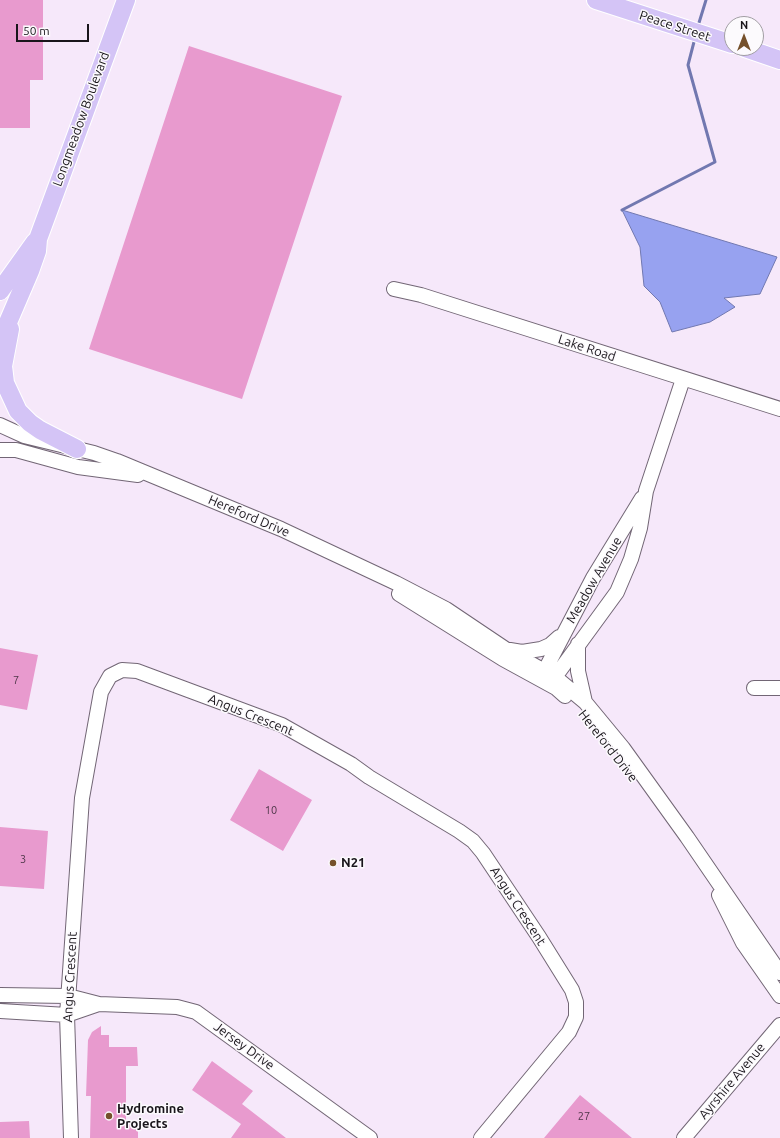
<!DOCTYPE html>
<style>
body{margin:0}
#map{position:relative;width:780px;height:1138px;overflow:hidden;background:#f6e8fa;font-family:Ubuntu,sans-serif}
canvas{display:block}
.north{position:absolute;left:724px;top:16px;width:40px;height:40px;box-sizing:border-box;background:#fcfafd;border:1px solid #a19ea3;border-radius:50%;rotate:0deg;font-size:11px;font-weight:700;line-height:16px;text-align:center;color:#19151b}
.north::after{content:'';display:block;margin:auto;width:14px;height:18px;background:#75502b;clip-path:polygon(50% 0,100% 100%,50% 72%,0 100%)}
.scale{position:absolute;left:16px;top:24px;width:73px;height:18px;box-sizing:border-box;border:2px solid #19151b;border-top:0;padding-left:5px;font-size:12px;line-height:14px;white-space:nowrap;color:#19151b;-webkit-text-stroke:3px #fcfafd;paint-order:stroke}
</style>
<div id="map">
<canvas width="780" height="1138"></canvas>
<div class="north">N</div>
<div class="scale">50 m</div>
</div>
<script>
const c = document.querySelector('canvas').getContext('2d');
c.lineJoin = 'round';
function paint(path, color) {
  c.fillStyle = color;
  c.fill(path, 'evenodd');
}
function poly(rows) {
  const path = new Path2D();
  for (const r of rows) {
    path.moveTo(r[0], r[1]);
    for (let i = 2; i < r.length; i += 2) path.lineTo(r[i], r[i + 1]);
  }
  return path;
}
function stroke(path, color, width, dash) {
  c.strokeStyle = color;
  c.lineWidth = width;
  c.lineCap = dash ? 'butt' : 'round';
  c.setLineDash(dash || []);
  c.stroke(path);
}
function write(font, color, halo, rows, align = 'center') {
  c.font = font + ' Ubuntu,sans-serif';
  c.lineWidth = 3;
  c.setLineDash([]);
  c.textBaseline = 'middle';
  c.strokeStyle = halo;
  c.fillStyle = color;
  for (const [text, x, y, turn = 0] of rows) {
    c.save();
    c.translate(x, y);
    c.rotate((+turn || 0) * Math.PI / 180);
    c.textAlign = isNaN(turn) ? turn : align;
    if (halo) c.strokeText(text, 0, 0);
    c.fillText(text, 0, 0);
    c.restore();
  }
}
const water = poly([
 [622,210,777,257,760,294,724,298,735,307,710,322,672,332,660,302,644,286,640,247,622,210]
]);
const stream = poly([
 [698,26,706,0],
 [622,210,715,162,688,65,695,38]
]);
const building = poly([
 [0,0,43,0,43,80,30,80,30,128,0,128],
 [189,46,342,96,242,399,89,349],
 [0,648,38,655,27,710,0,705],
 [259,769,312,800,283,851,230,820],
 [0,827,48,831,44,889,0,886],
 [101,1026,101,1035,109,1035,109,1047,137,1047,138,1066,126,1066,126,1124,138,1124,138,1138,90,1138,91,1096,86,1096,88,1040,92,1032],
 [212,1061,253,1091,242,1104,286,1138,231,1138,241,1124,192,1090],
 [580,1095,632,1138,544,1138],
 [29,1121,30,1138,0,1138,0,1122]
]);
const minor = poly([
 [394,289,421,295,780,409],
 [0,425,24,436,94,453,117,461,281,529,396,583,446,609,507,650,555,677,585,702,623,748,687,837,780,973],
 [0,450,16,450,78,467,138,475],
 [399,594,503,659,556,688,565,696],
 [578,644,578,671,585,702],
 [510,650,522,652,541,649,550,645,559,637],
 [545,670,593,578,642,498],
 [555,677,617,592,631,559,640,528,646,491,683,379],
 [754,688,780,688],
 [719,895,743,943,780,996],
 [0,995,68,996,99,1004,177,1007,196,1012,370,1138],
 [0,1011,67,1015,99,1004],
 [71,1138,67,1015,82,798,101,692,110,676,122,670,137,671,282,725,351,764,369,777,459,831,473,841,483,853,539,937,572,990,576,1002,576,1017,569,1032,481,1138],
 [684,1138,780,1025]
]);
const major = poly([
 [596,0,732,44],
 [745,48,780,60],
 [0,291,35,242],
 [10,329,3,366,5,383,18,411,30,423,40,430,77,449],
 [0,341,30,271,37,251,38,239,126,0]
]);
const markers = [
 [333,863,4,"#75502b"],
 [109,1116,4,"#75502b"]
];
const numberNames = [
 ["7",16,680],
 ["10",271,810],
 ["3",23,859],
 ["27",584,1116]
];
const streetNames = [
 ["Peace Street",675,26,18],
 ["Longmeadow Boulevard",81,119,-70],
 ["Lake Road",587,348,18],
 ["Hereford Drive",249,516,23],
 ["Meadow Avenue",594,580,-60],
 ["Angus Crescent",251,715,22],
 ["Hereford Drive",608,746,52],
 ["Angus Crescent",518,906,57],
 ["Angus Crescent",70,977,-87],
 ["Jersey Drive",244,1046,36],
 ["Ayrshire Avenue",732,1081,-50]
];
const poiNames = [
 ["N21",341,863],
 ["Hydromine",117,1109],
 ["Projects",117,1124]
];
paint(water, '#97a2f0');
stroke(water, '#7178b0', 1);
stroke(stream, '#7178b0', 3);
paint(building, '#e89ace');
stroke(minor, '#726675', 16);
stroke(major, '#fff', 20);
stroke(minor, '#fff', 14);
stroke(major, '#d4c4f6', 18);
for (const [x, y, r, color] of markers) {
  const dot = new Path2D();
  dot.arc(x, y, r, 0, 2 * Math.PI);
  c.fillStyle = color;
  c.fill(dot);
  stroke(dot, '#fcfafd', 1.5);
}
write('11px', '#4d3648', null, numberNames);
write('13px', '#19151b', '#fcfafd', streetNames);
write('bold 13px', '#19151b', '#fcfafd', poiNames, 'left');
</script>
